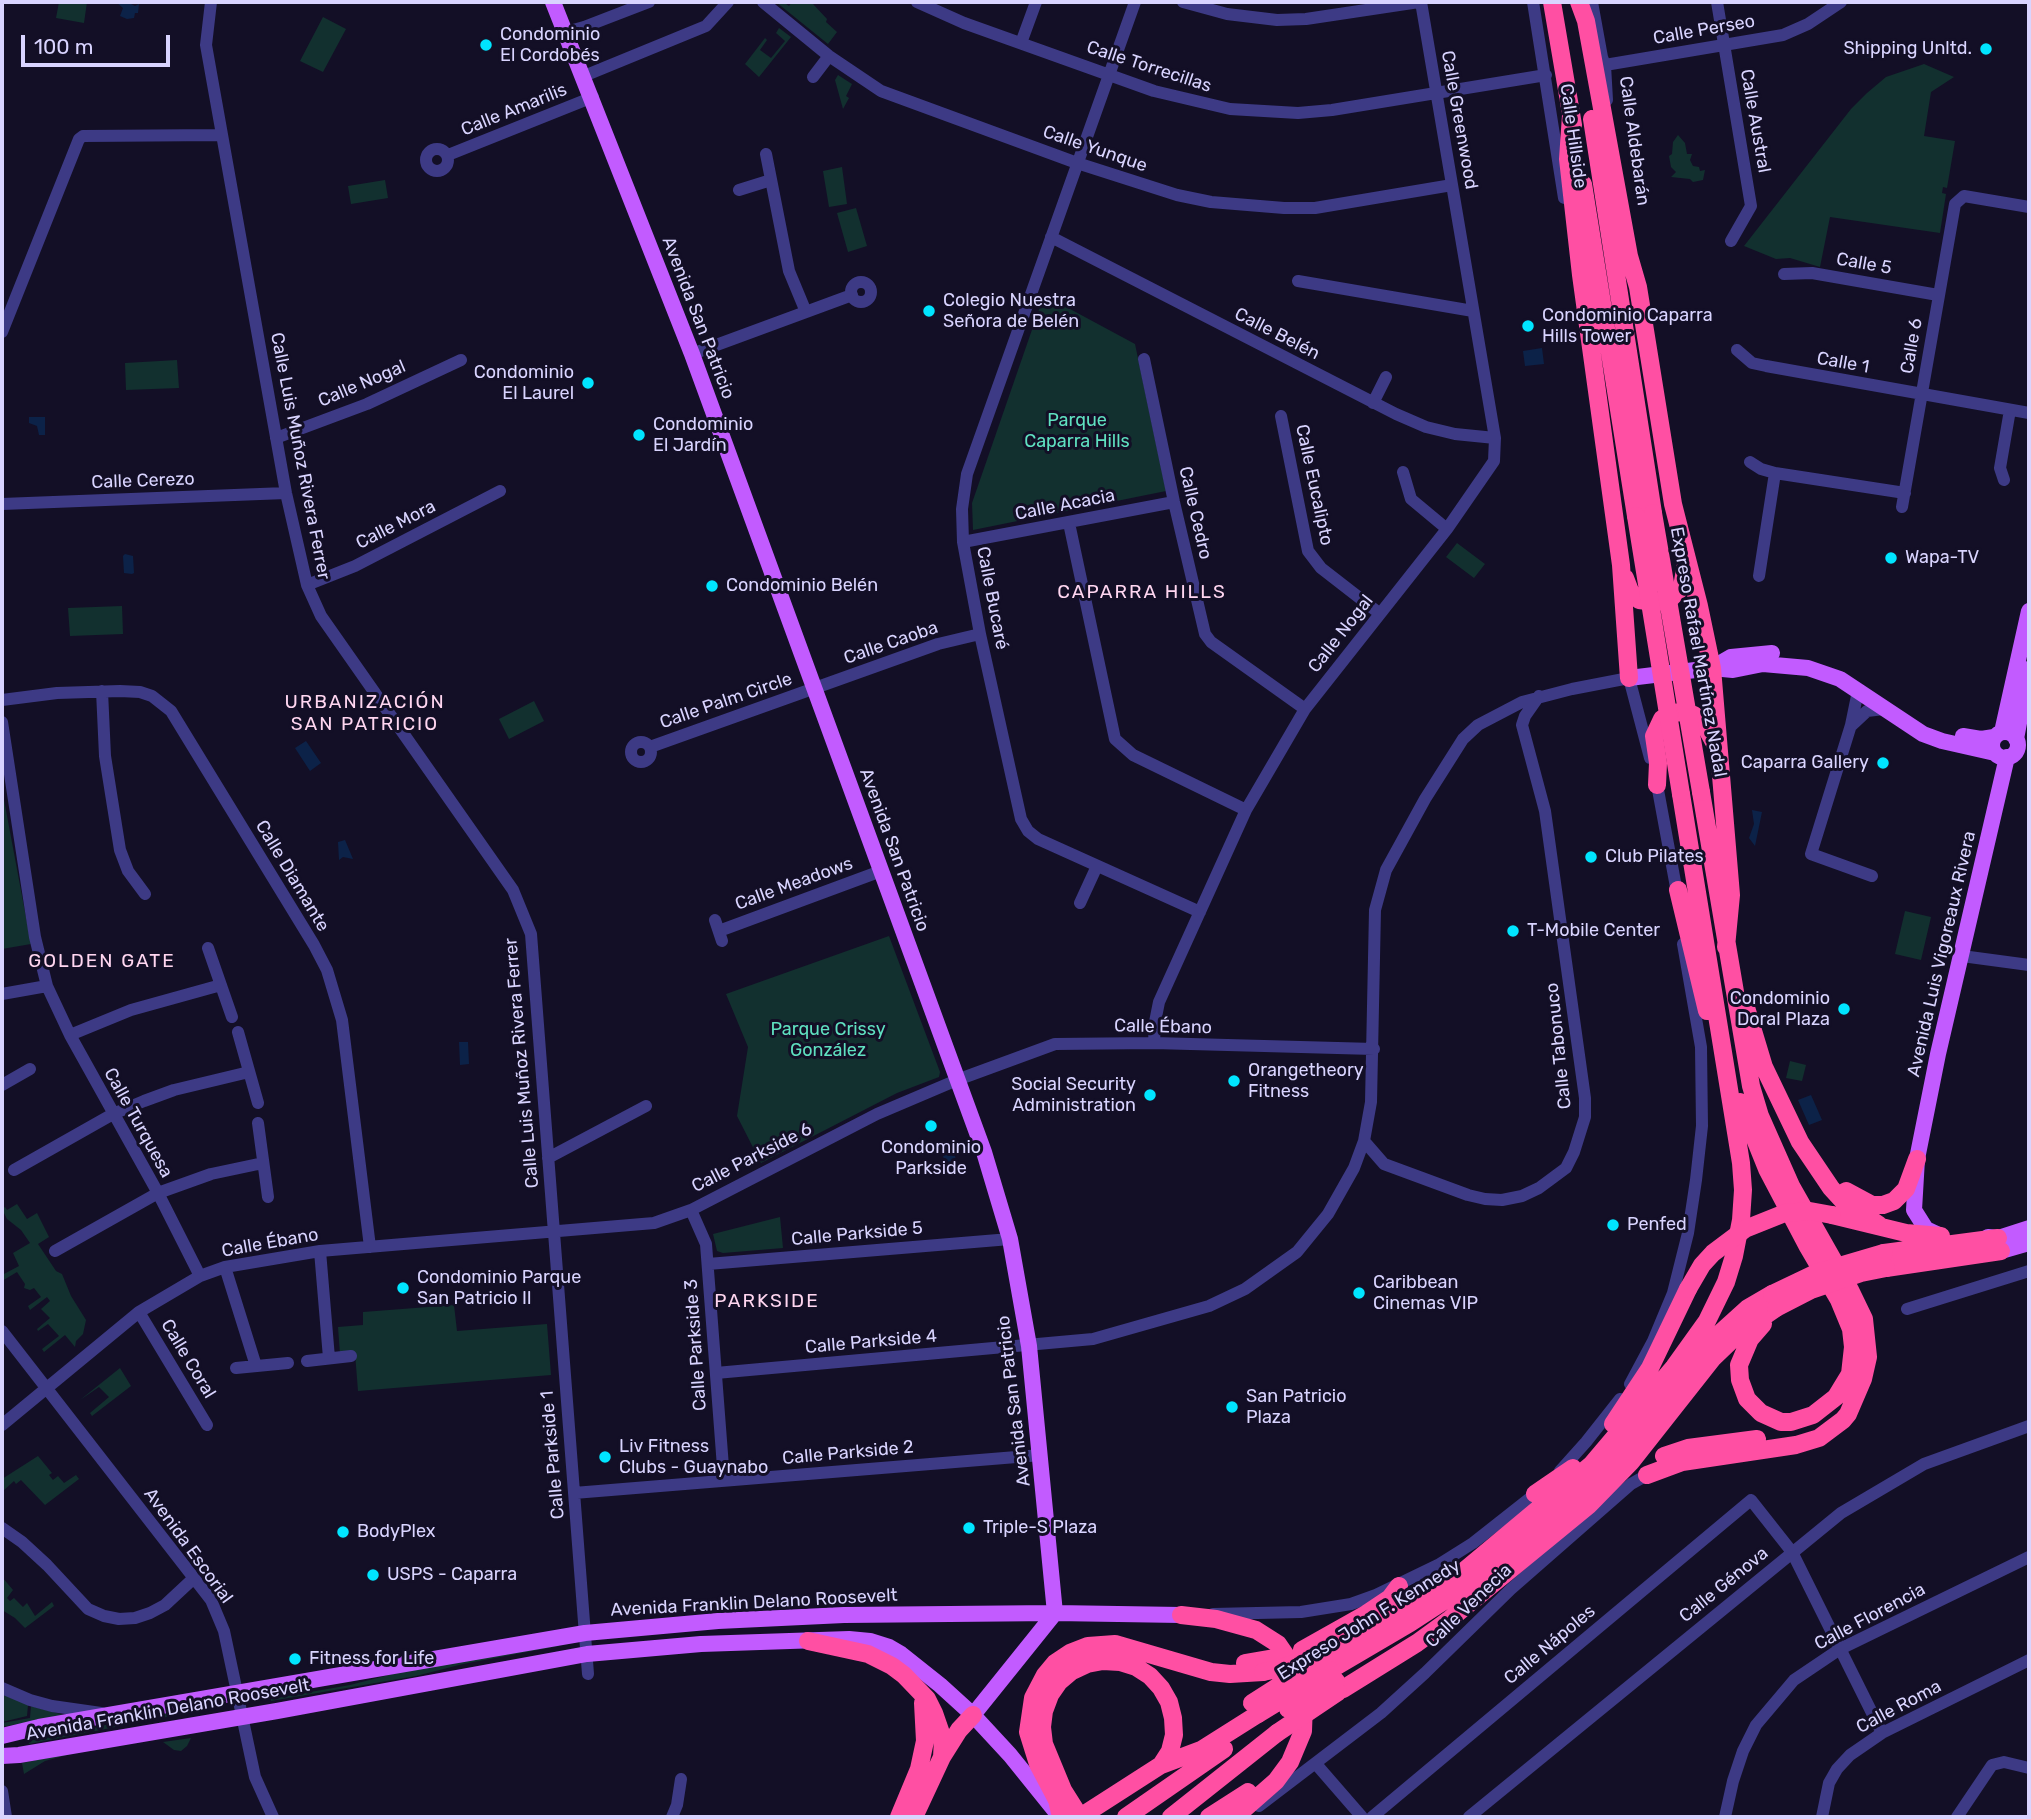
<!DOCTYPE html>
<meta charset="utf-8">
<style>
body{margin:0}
#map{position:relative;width:2031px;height:1819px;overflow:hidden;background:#130f26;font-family:Rubik,sans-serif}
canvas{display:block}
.frame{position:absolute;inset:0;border:4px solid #d9d4ff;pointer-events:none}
.scale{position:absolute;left:21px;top:35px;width:149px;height:32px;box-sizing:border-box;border:4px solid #d9d4ff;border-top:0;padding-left:9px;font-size:21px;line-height:24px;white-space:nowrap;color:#d9d4ff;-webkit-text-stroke:5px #130f26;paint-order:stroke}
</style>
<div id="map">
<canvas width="2031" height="1819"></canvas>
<div class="frame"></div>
<div class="scale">100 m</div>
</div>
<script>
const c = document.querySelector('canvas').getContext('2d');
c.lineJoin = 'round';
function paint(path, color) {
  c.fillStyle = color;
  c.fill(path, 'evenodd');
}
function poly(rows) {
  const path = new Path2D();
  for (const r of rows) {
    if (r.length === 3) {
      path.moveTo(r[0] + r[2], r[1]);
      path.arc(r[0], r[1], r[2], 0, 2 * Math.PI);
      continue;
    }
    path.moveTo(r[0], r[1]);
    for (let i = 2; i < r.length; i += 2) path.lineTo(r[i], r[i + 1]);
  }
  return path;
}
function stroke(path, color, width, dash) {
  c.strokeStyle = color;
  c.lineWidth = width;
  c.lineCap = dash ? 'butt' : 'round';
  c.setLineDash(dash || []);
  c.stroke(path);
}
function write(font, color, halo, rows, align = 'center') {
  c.font = font + ' Rubik,sans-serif';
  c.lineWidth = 6;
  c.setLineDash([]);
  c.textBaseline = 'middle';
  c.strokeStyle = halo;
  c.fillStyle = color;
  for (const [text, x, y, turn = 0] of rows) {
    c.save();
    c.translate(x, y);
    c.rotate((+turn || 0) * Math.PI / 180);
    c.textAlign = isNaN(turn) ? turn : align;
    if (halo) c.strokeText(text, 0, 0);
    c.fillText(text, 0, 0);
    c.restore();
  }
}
const green = poly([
 [59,2,87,2,84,23,56,18],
 [776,2,783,2,789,6,792,2,815,2,813,4,827,19,826,22,837,32,828,44],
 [323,17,346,29,323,72,300,61],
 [779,28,791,37,759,77,745,64,765,38,767,40,760,50,771,58,785,41,776,33],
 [1924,64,1954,77,1931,92,1924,136,1955,141,1947,188,1943,187,1942,193,1946,194,1940,233,1830,217,1820,267,1790,258,1776,259,1744,246,1851,109,1867,93,1886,77],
 [838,75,852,84,846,96,849,98,843,109,835,80],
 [1678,135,1685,143,1687,154,1692,154,1690,160,1693,166,1699,167,1700,171,1705,170,1703,180,1693,182,1690,179,1671,177,1676,172,1671,167,1669,156,1672,154,1673,142],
 [842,167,847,204,829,207,823,171],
 [385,180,388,198,351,204,348,186],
 [856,208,867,246,848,252,837,213],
 [1044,295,1135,344,1166,491,973,530,972,503],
 [177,360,179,388,126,390,125,363],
 [1457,543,1485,564,1474,578,1446,557],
 [122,606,123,634,70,636,68,608],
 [534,701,544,721,509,739,499,719],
 [2,789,31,944,2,949],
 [1905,911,1931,917,1921,960,1895,954],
 [889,936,940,1072,939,1077,897,1093,761,1163,737,1116,748,1047,726,994],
 [1790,1061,1806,1065,1802,1081,1786,1078],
 [17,1204,27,1219,37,1213,49,1237,38,1244,56,1271,62,1274,71,1296,86,1320,83,1334,76,1341,75,1347,65,1335,44,1352,42,1349,59,1336,48,1324,38,1331,37,1329,50,1318,41,1309,50,1301,47,1297,30,1310,28,1306,41,1297,34,1288,30,1290,24,1288,25,1284,17,1272,2,1281,2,1275,19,1266,13,1253,30,1243,21,1230,7,1219,2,1209,5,1207,7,1210],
 [780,1217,783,1248,723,1253,717,1251,713,1234],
 [454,1305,457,1331,547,1324,551,1375,358,1391,355,1353,340,1354,338,1327,363,1325,363,1312],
 [120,1368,131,1386,92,1416,90,1413,109,1397,99,1387,80,1400],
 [38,1456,52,1473,49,1475,53,1480,58,1476,64,1483,76,1475,79,1479,45,1505,21,1480,16,1484,14,1481,2,1492,2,1479],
 [2,1577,13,1590,7,1598,10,1601,14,1598,23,1607,27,1603,35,1616,52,1602,54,1606,25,1628,15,1618,2,1610],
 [559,1643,559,1646,463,1664,416,1676,271,1701,271,1699,350,1685,412,1669],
 [2,1693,28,1705,27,1716,2,1722],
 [211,1704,212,1708,29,1744,28,1741,83,1731,139,1716],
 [31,1706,64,1715,2,1727,2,1723,30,1718],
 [191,1738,187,1746,181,1751,174,1750,163,1742],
 [85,1750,45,1761,24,1774,22,1763]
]);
const water = poly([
 [116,2,127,2,135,6,139,4,138,13,135,13,134,18,127,19,120,16,123,8],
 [1867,38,1872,45,1881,50,1868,58,1858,45],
 [1542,348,1544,364,1525,366,1523,351],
 [29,417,45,417,45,435,39,435,37,426,29,423],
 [125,554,133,556,134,573,132,574,124,573,123,556],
 [306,741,321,763,310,771,295,748],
 [1752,810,1762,812,1755,846,1749,838,1754,824],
 [345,840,353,859,343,857,339,860,338,842],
 [459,1042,468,1042,469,1064,460,1065],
 [1811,1095,1822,1120,1809,1125,1798,1100],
 [952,1146,957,1163,946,1165,941,1150]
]);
const minor = poly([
 [211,2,206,45,286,493,307,585,321,616,513,890,531,934,588,1674],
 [763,2,829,56,881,91,1077,163,1177,195,1211,202,1284,208,1315,208,1452,185],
 [917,2,964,23,1154,91,1230,109,1298,113,1332,110,1546,75],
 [1135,2,967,474,962,509,963,542,980,634,1021,819,1028,831,1038,839,1200,912],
 [1183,2,1227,14,1277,20,1306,19,1419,2],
 [1533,2,1564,198],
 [1592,2,1602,57,1605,65,1607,100],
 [1717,2,1751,206,1731,241],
 [566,32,584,27,649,2],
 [1021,43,1036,2],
 [1605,65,1783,35,1808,24,1841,2],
 [584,76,706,26,728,2],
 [813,77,829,56],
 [437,160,11],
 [766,154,789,271,806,312],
 [448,155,593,97],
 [739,190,771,180],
 [1051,237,1396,414,1426,427,1455,434,1495,438],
 [1784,274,1812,273,1938,295],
 [1298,281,1473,311],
 [861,292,10],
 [2,332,79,139,83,136,221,135],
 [1737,350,1752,363,1766,366,2029,413],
 [692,354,852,295],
 [1144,359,1174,502,1205,634,1211,642,1305,709],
 [1373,403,1386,377],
 [1281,416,1308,551,1321,568,1379,613],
 [276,438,367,404,461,360],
 [1750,462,1761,469,1775,473,1905,493],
 [1403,472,1411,499,1447,529],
 [2004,480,2000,468,2010,410],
 [2,504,286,493],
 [1902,507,1955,204,1964,196,2029,207],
 [1069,523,1115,739,1133,755,1246,810],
 [963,542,1174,502],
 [1759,576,1775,473],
 [307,585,355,566,500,491],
 [102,691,105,756,120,850,128,871,145,894],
 [1858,691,1851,725,1811,854,1872,876],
 [2,700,57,693,120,691,140,692,152,696,171,711,314,945,327,970,342,1020,370,1247],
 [2,722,35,937,47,986,70,1035,158,1193,200,1276],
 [1852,725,1867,711,1884,709],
 [641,752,10],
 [650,747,938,644,980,634],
 [1656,779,1678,898],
 [1080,903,1097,866],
 [715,920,722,941],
 [719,931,881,871],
 [208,948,232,1017],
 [1962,956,2029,965],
 [2,994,47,986],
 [238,1032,258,1103],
 [70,1035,131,1010,221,985],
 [1154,1043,1155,1022,1159,1002,1246,810,1305,709,1447,529,1494,461,1495,438,1421,2],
 [2,1085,30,1069],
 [258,1123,268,1197],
 [1364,1141,1384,1164,1468,1195,1485,1199,1502,1200,1522,1196,1539,1188,1566,1168,1574,1152,1585,1117,1585,1098,1545,811,1522,725,1525,716,1539,696],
 [548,1158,646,1106],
 [14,1170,113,1114,144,1101,174,1090,249,1072],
 [691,1210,706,1244,724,1480],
 [55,1251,158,1193,211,1174,263,1163],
 [320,1251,329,1358],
 [708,1264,1010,1239],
 [225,1267,256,1366],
 [1907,1309,2029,1271],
 [139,1312,207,1425],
 [2,1331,211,1600,224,1631,255,1777,273,1817],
 [307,1361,351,1356],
 [236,1368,288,1363],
 [716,1373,1093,1339,1209,1306,1245,1289,1297,1252,1328,1214,1354,1168,1364,1141,1371,1102,1375,910,1386,870,1425,799,1463,739,1478,725,1522,702,1572,689,1629,678,1650,758],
 [1630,1384,1653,1341,1673,1293,1688,1233,1696,1180,1702,1126,1701,1047,1683,944],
 [2,1425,139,1312,200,1276,225,1267,320,1251,654,1223,691,1210,877,1114,957,1080,1055,1044,1154,1043,1374,1049],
 [1560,1471,1586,1442,1620,1399],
 [574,1493,1041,1455],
 [2,1528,22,1542,47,1565,88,1609,104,1616,119,1619,135,1618,150,1613,165,1605,194,1578],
 [1213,1614,1301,1612,1351,1604,1376,1595,1438,1565,1473,1543,1539,1491],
 [2,1688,30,1700,52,1706,101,1713],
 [1316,1764,1362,1817],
 [2,1791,6,1817],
 [1259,1806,1381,1713,1425,1673,1511,1589,1631,1484,1647,1475],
 [672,1817,677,1805,681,1779],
 [1372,1817,1751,1500,1792,1552,1882,1733],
 [1469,1817,1841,1513,1924,1464,2029,1426],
 [1725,1817,1733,1781,1743,1751,1756,1725,1794,1680,1840,1649,2029,1557],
 [1822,1817,1829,1783,1837,1769,1850,1755,1882,1733,2029,1660],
 [1957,1817,1992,1765,2004,1762,2029,1768]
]);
const major = poly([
 [553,2,692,354,984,1152,1010,1239,1029,1346,1055,1613,973,1715],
 [1712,668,1731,657,1772,653],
 [1629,678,1712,668,1733,670,1763,664,1808,668,1840,679,1923,734,1942,741,1995,753],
 [2002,732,2029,611],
 [2005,745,13],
 [1963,736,1981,739,1994,737],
 [2016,739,2029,669],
 [1941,1236,1926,1229,1914,1210,1917,1159,1938,1054,2007,757],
 [1988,1237,1998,1238,2029,1228],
 [2001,1251,2029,1243],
 [2,1736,39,1727,585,1633,718,1621,844,1615,1055,1613,1181,1615],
 [2,1756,19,1755,277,1711,587,1654,701,1644,849,1639,870,1641,889,1647,901,1654,940,1685,973,1715,1010,1755,1060,1817]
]);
const highway = poly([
 [1552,2,1573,125],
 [1579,2,1586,21,1629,256,1638,287,1673,504,1699,606,1712,668,1731,895,1726,947],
 [1571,115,1568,159,1581,275,1621,565,1629,678],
 [1592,119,1653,513],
 [1583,184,1636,516],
 [1625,578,1630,591,1639,600,1655,602,1664,601,1672,597,1682,587,1686,564],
 [1657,785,1658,763,1654,736,1662,719,1673,713,1682,712,1694,715,1703,722,1715,744],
 [1678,890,1707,1011],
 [1745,1004,1764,1067,1800,1142,1831,1188,1842,1200,1879,1225],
 [1740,1102,1767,1169,1808,1247,1839,1300,1851,1329,1853,1347,1850,1374,1836,1397,1813,1415,1791,1422,1781,1422,1761,1413,1747,1399,1740,1380,1739,1365,1750,1339,1763,1324],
 [1846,1191,1872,1205,1883,1205,1894,1201,1906,1189,1917,1159],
 [1832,1215,1906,1233,1941,1236],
 [1884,1253,1998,1238],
 [1886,1268,2001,1251],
 [1613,1424,1650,1368,1688,1289],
 [1664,1456,1688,1448,1757,1439],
 [1647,1475,1682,1462,1796,1445,1819,1438,1843,1420,1848,1414,1863,1379,1868,1357,1864,1319,1850,1290,1791,1186,1760,1116,1751,1086,1701,792],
 [1535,1494,1573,1468],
 [1181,1615,1216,1619,1256,1630,1278,1644,1300,1676],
 [808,1641,868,1654,892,1666,904,1675,927,1699,934,1713,943,1739,942,1757],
 [1302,1650,1366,1614,1390,1598,1399,1586],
 [1324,1657,1386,1622,1464,1571,1591,1465,1674,1367,1707,1321,1726,1282,1734,1256,1741,1220,1743,1190,1741,1163,1681,794],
 [1245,1663,1274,1658],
 [1330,1670,1410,1623,1470,1584,1568,1502,1620,1453,1717,1336,1748,1308,1772,1294],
 [1343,1689,1417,1643,1450,1619,1589,1505,1631,1462,1713,1358,1737,1335,1776,1308],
 [1161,1765,1170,1751,1174,1735,1173,1718,1169,1702,1161,1688,1150,1676,1136,1667,1120,1662,1103,1661,1087,1664,1072,1671,1059,1682,1050,1695,1044,1711,1042,1727,1044,1744,1063,1790,1080,1817,1161,1765,1201,1750,1258,1714],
 [899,1817,919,1769,925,1741,923,1703],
 [914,1817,942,1757,959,1730,973,1715],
 [1061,1817,1057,1800,1038,1764,1028,1732,1033,1698,1045,1675,1055,1663,1070,1653,1088,1646,1115,1644,1211,1672,1230,1674,1263,1672],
 [1126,1817,1224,1749],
 [1171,1817,1277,1733],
 [1209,1817,1248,1792],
 [1235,1817,1276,1781,1290,1762,1303,1731,1304,1703]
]);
const highwayBridge = poly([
 [1653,513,1701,792],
 [1636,516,1681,794],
 [1688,1289,1702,1265,1713,1253,1745,1229,1785,1213,1810,1211,1832,1215],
 [1772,1294,1816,1273,1884,1253],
 [1776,1308,1811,1290,1861,1273,1886,1268],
 [1263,1672,1282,1668,1306,1659],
 [1252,1703,1324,1657],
 [1288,1709,1336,1681],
 [1258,1714,1330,1670],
 [1277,1733,1338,1692]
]);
const markers = [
 [486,45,7,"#00e5ff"],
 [1986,49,7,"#00e5ff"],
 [929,311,7,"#00e5ff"],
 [1528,326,7,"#00e5ff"],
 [588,383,7,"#00e5ff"],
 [639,435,7,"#00e5ff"],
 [1891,558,7,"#00e5ff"],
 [712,586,7,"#00e5ff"],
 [1883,763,7,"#00e5ff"],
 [1591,857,7,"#00e5ff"],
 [1513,931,7,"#00e5ff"],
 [1844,1009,7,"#00e5ff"],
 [1234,1081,7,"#00e5ff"],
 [1150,1095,7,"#00e5ff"],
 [931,1126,7,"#00e5ff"],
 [1613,1225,7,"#00e5ff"],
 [403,1288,7,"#00e5ff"],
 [1359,1293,7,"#00e5ff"],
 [1232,1407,7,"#00e5ff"],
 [605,1457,7,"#00e5ff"],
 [969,1528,7,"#00e5ff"],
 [343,1532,7,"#00e5ff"],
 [373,1575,7,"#00e5ff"],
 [295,1659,7,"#00e5ff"]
];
const streetNames = [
 ["Calle Perseo",1704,30,-10],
 ["Calle Torrecillas",1149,67,18],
 ["Calle Amarilis",514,110,-22],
 ["Calle Greenwood",1459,120,80],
 ["Calle Austral",1755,121,80],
 ["Calle Hillside",1573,136,82],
 ["Calle Aldebarán",1634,141,82],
 ["Calle Yunque",1095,149,19],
 ["Calle 5",1864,264,10],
 ["Avenida San Patricio",698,318,69],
 ["Calle Belén",1277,334,27],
 ["Calle 6",1912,346,-80],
 ["Calle 1",1843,363,10],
 ["Calle Nogal",362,384,-23],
 ["Calle Luis Muñoz Rivera Ferrer",300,456,79],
 ["Calle Cerezo",143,481,-2],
 ["Calle Eucalipto",1314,485,78],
 ["Calle Acacia",1065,505,-11],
 ["Calle Cedro",1195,513,77],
 ["Calle Mora",396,525,-27],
 ["Calle Bucaré",992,598,79],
 ["Calle Nogal",1341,634,-52],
 ["Calle Caoba",891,643,-19],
 ["Expreso Rafael Martínez Nadal",1698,652,80],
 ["Calle Palm Circle",726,701,-19],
 ["Avenida San Patricio",894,850,70],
 ["Calle Diamante",292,876,59],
 ["Calle Meadows",794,884,-20],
 ["Avenida Luis Vigoreaux Rivera",1942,954,-77],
 ["Calle Ébano",1163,1027,1],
 ["Calle Tabonuco",1559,1046,-96],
 ["Calle Luis Muñoz Rivera Ferrer",522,1063,-95],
 ["Calle Turquesa",138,1123,61],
 ["Calle Parkside 6",752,1158,-27],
 ["Calle Parkside 5",857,1234,-5],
 ["Calle Ébano",270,1243,-10],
 ["Calle Parkside 4",871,1342,-5],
 ["Calle Parkside 3",696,1345,-94],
 ["Calle Coral",188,1359,59],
 ["Avenida San Patricio",1014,1401,-97],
 ["Calle Parkside 2",848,1453,-5],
 ["Calle Parkside 1",553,1455,-95],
 ["Avenida Escorial",188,1546,54],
 ["Calle Génova",1724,1585,-39],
 ["Avenida Franklin Delano Roosevelt",754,1603,-3],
 ["Calle Venecia",1469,1606,-44],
 ["Calle Florencia",1870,1617,-28],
 ["Expreso John F. Kennedy",1369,1620,-32],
 ["Calle Nápoles",1550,1645,-40],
 ["Calle Roma",1899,1707,-28],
 ["Avenida Franklin Delano Roosevelt",168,1710,-10]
];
const poiNames = [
 ["Condominio",500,35],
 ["El Cordobés",500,56],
 ["Shipping Unltd.",1972,49,"right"],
 ["Colegio Nuestra",943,301],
 ["Señora de Belén",943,322],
 ["Condominio Caparra",1542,316],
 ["Hills Tower",1542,337],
 ["Condominio",574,373,"right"],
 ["El Laurel",574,394,"right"],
 ["Condominio",653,425],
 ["El Jardín",653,446],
 ["Wapa-TV",1905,558],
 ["Condominio Belén",726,586],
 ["Caparra Gallery",1869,763,"right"],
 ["Club Pilates",1605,857],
 ["T-Mobile Center",1527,931],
 ["Condominio",1830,999,"right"],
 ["Doral Plaza",1830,1020,"right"],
 ["Orangetheory",1248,1071],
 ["Fitness",1248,1092],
 ["Social Security",1136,1085,"right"],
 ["Administration",1136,1106,"right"],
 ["Condominio",931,1148,"center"],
 ["Parkside",931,1169,"center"],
 ["Penfed",1627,1225],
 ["Condominio Parque",417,1278],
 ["San Patricio II",417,1299],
 ["Caribbean",1373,1283],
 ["Cinemas VIP",1373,1304],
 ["San Patricio",1246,1397],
 ["Plaza",1246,1418],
 ["Liv Fitness",619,1447],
 ["Clubs - Guaynabo",619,1468],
 ["Triple-S Plaza",983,1528],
 ["BodyPlex",357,1532],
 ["USPS - Caparra",387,1575],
 ["Fitness for Life",309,1659]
];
const parkNames = [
 ["Parque",1077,421],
 ["Caparra Hills",1077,442],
 ["Parque Crissy",828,1030],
 ["González",828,1051]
];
const neighbourhoodNames = [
 ["CAPARRA HILLS",1142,593],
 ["URBANIZACIÓN",365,703],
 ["SAN PATRICIO",365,725],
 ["GOLDEN GATE",102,962],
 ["PARKSIDE",767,1302]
];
paint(green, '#12302f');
paint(water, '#0c2248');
stroke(minor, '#3d3a85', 12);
stroke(major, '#c25bff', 16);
stroke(highway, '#ff4fa3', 18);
stroke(highwayBridge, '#ff4fa3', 18);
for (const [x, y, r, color] of markers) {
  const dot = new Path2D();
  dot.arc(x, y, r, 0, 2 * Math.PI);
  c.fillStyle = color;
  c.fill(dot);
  stroke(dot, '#130f26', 2.5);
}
write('18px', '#d9d4ff', '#130f26', streetNames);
write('18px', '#d9d4ff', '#130f26', poiNames, 'left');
write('18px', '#5fe0c0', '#130f26', parkNames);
c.letterSpacing = '2px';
write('19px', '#ffd6f0', '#130f26', neighbourhoodNames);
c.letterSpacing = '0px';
</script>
